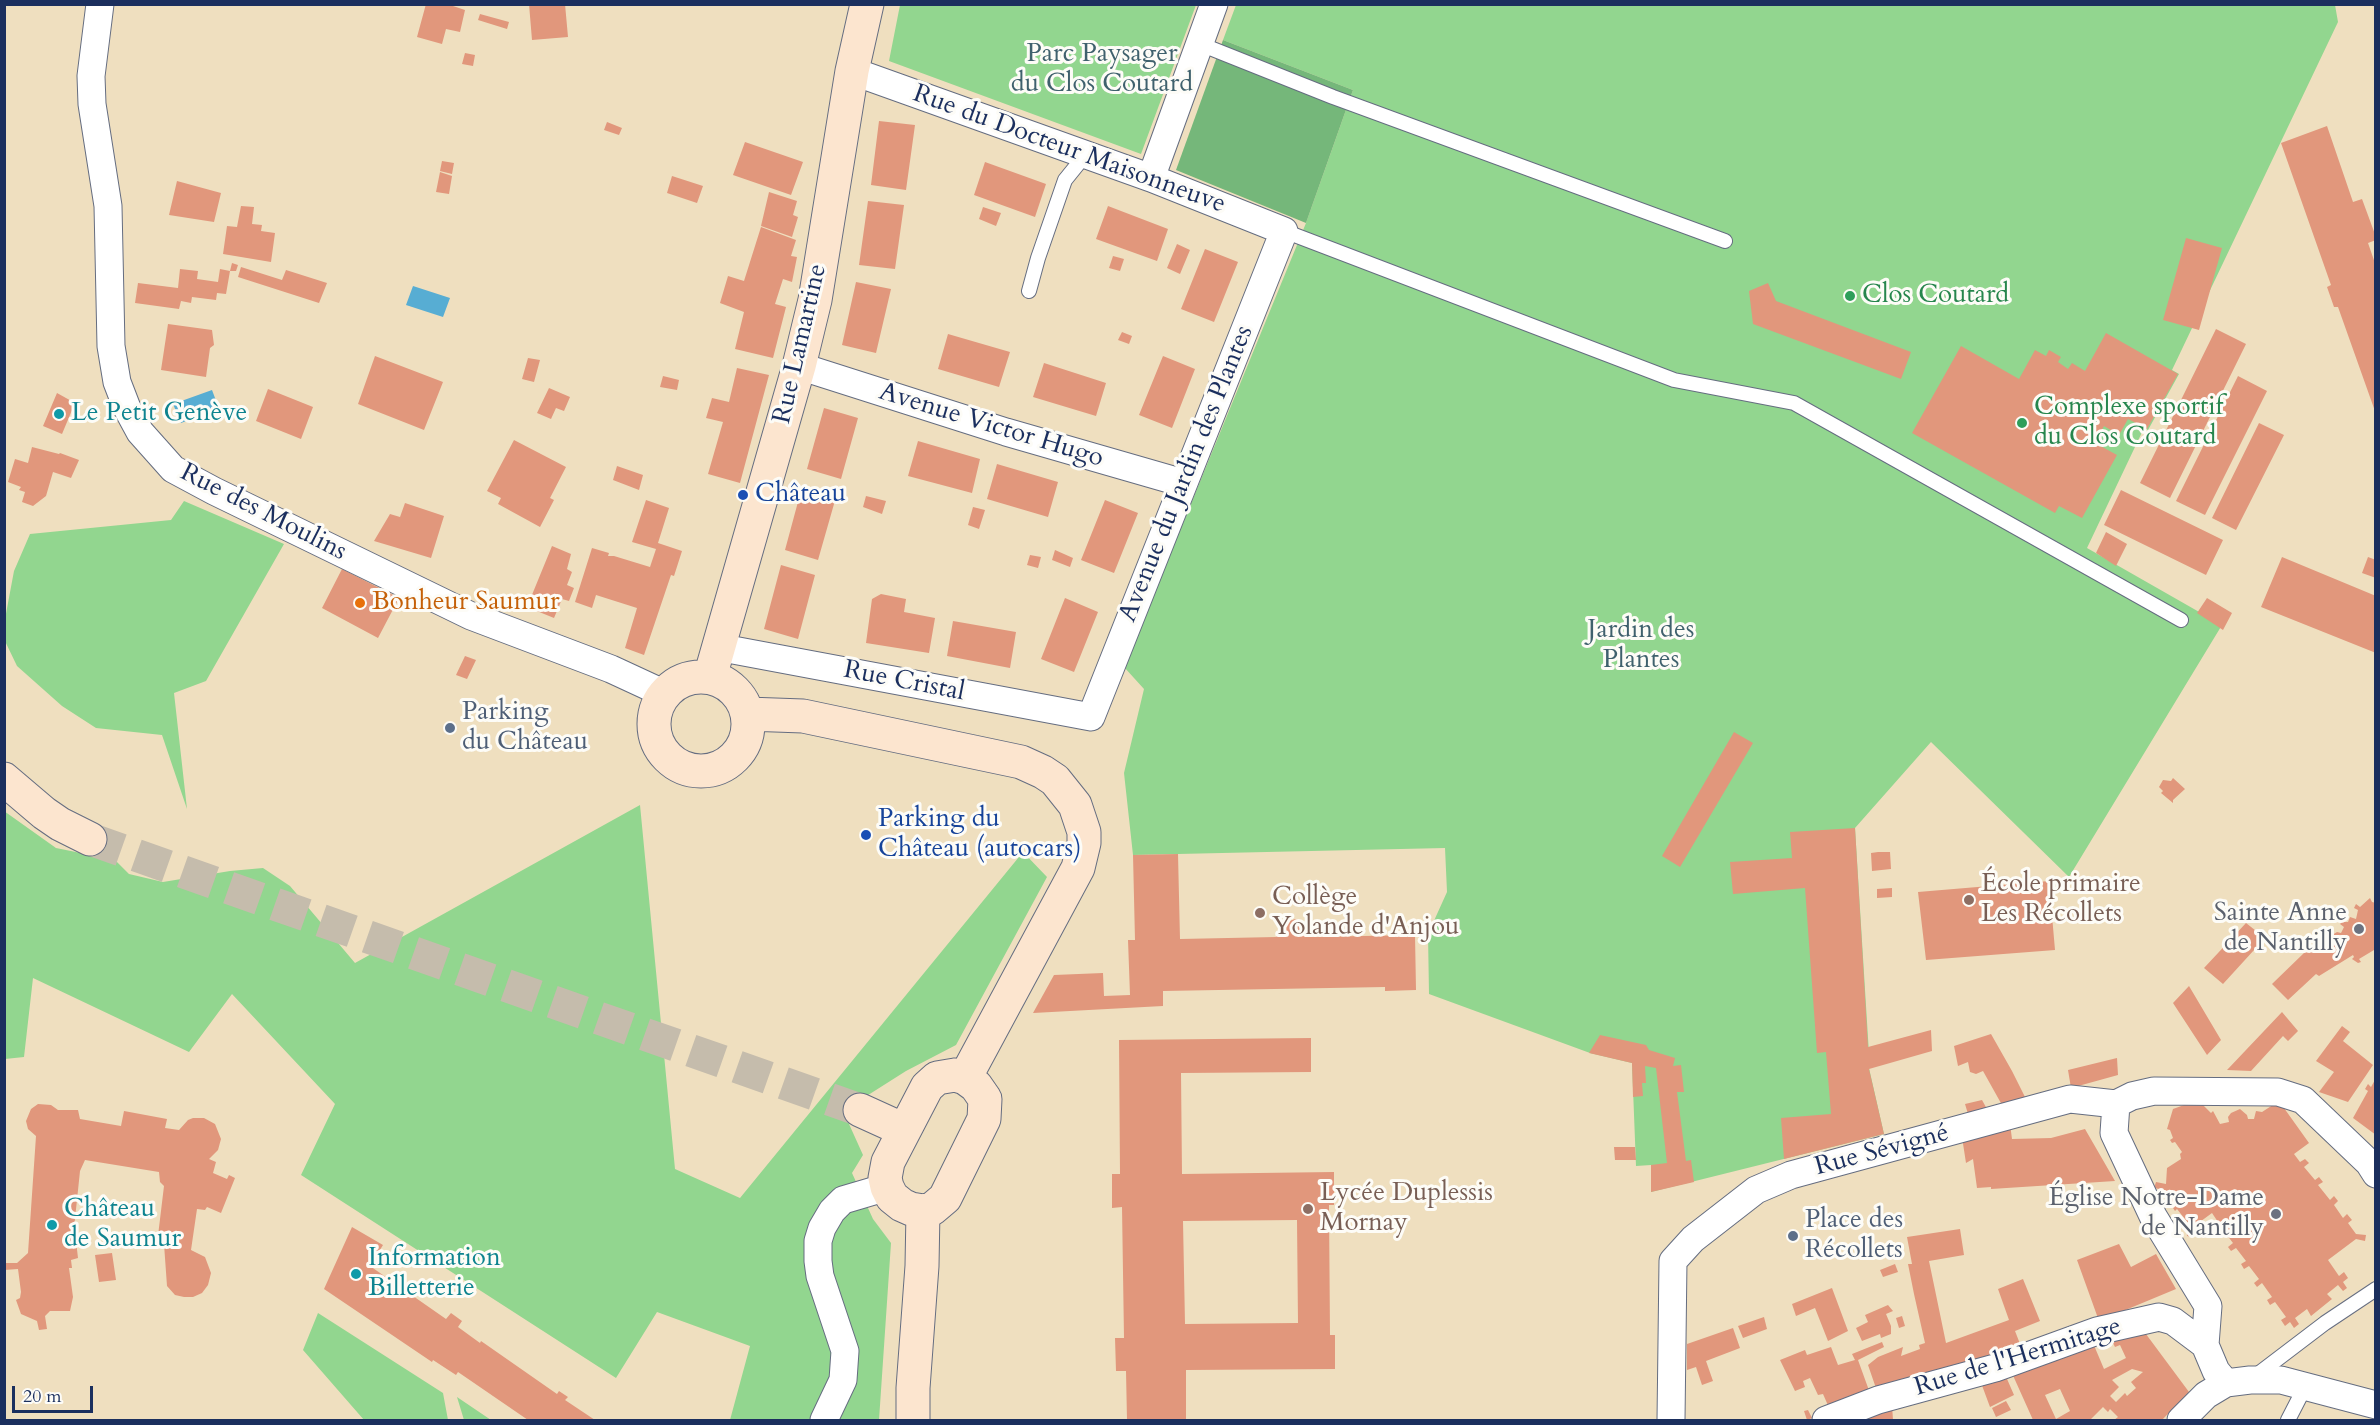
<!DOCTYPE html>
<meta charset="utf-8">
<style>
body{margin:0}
#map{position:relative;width:2380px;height:1425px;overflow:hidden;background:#efdfbf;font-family:Cardo,serif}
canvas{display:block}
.frame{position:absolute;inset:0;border:6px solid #1b2f5e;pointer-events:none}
.scale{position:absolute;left:12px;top:1386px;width:81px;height:27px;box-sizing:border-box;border:3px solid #1b2f5e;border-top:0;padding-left:8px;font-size:18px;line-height:21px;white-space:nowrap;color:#1b2f5e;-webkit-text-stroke:4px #fdfcf7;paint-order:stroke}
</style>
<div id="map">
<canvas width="2380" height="1425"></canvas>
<div class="frame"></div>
<div class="scale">20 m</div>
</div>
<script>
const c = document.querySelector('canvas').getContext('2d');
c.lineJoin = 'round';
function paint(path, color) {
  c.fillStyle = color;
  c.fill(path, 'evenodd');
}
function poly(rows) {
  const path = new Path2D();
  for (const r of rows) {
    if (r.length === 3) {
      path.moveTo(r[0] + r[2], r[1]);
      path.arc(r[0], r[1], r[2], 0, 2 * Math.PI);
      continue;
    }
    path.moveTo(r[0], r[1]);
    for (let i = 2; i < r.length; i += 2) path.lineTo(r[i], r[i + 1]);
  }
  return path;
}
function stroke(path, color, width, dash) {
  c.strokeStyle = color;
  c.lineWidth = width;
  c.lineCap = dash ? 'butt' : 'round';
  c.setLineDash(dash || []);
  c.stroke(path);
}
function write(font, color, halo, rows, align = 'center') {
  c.font = font + ' Cardo,serif';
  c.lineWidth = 6;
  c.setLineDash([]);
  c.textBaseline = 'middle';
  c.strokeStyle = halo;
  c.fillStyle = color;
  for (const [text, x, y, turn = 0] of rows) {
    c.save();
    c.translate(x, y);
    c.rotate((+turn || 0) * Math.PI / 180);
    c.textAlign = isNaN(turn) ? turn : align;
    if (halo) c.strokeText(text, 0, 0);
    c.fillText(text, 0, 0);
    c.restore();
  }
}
const green = poly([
 [900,5,900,4,1196,5,1141,154,889,61],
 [1236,5,2335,5,2338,22,2172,370,2179,374,2148,430,2144,428,2087,548,2222,625,2069,877,1931,742,1855,828,1869,1054,1866,1055,1884,1134,1651,1192,1651,1165,1636,1166,1632,1063,1590,1053,1429,994,1428,934,1447,892,1445,848,1133,855,1124,773,1144,689,1124,667,1306,223,1353,90,1223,40],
 [184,501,284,544,206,681,174,693,187,809,162,735,96,728,62,706,17,666,4,639,5,619,14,571,30,534,171,520],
 [640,805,675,1169,740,1198,1023,852,1047,877,956,1045,906,1071,865,1097,849,1124,863,1155,852,1173,873,1219,891,1243,879,1420,730,1420,750,1346,657,1312,616,1378,301,1175,335,1104,232,994,189,1052,33,978,24,1057,5,1059,4,811,56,848,115,860,129,874,163,882,230,871,263,868,290,886,355,963],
 [318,1313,443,1393,448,1420,364,1420,303,1350],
 [457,1397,491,1420,464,1420]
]);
const forest = poly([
 [1223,40,1353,90,1306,223,1176,170]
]);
const water = poly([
 [413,286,450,298,443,317,406,305],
 [212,390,218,406,217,409,181,423,173,404]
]);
const building = poly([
 [426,4,447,4,465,10,460,32,446,29,442,44,417,37],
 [529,4,565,4,568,37,532,40],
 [480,14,509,22,507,29,478,20],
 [465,53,475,55,473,66,462,64],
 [879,121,915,125,906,190,871,185],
 [607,122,622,128,619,135,604,130],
 [2327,126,2353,202,2362,199,2376,237,2376,240,2368,243,2376,266,2376,414,2338,307,2334,307,2327,287,2331,285,2281,143],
 [745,142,803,162,791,195,733,175],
 [442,161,454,163,452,174,440,171],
 [985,162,1046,184,1035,217,974,195],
 [440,172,452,176,449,194,436,192],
 [672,176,703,186,697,203,667,193],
 [177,181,221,193,214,222,169,215],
 [769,192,797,201,793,215,798,217,792,237,761,226],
 [868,201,904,205,895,269,859,265],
 [241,206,254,207,252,224,262,225,261,231,275,233,271,262,223,254,227,226,237,227],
 [1108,206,1168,229,1157,261,1096,239],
 [983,207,1001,213,996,226,979,219],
 [761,227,796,240,791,256,797,257,792,282,783,279,775,304,786,307,773,358,735,349,744,312,720,303,728,276,744,281],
 [2186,238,2222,248,2199,330,2163,320],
 [1177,244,1190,250,1180,274,1167,268],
 [1205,249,1238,262,1214,322,1181,309],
 [1113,256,1124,259,1120,271,1109,268],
 [232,263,238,265,236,271,230,271],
 [241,267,282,280,286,270,327,283,319,303,238,277],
 [180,269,198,271,197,279,218,282,220,269,230,271,226,294,217,293,216,300,192,297,191,303,181,301,179,309,135,303,138,283,178,288],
 [856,282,891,289,876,353,842,345],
 [1768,283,1776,301,1911,352,1901,379,1753,324,1749,291],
 [168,324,212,330,214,345,210,348,206,377,161,370],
 [2216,329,2246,344,2170,498,2140,483],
 [1122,332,1132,336,1129,344,1118,340],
 [2106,333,2178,374,2147,429,2128,419,2119,435,2104,426,2095,443,2117,455,2082,518,2059,506,2055,513,1912,433,1961,346,2019,379,2035,350,2046,356,2049,350,2061,357,2058,362,2068,369,2072,363,2085,371],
 [948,334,1010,352,999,387,938,369],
 [375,356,443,382,424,430,358,404],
 [1163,356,1195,369,1172,428,1139,415],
 [528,358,540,360,534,382,522,379],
 [1044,363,1106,383,1096,416,1033,397],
 [737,368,769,375,740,483,708,474,723,422,706,418,712,398,729,402],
 [663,376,679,380,677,390,660,387],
 [2238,376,2267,391,2205,515,2176,501],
 [549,388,570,397,564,411,556,408,551,419,537,413],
 [268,389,313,407,301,439,256,421],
 [57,393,75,403,62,434,43,426],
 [824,408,858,418,841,479,807,469],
 [2259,423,2284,435,2236,530,2212,518],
 [514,440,566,467,550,498,554,500,540,527,498,504,501,498,487,491],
 [918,441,980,459,972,493,908,476],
 [32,447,59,454,60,453,79,460,71,478,53,472,46,496,33,506,22,502,25,492,19,490,21,487,8,482,15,459,28,463],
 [997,464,1058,482,1048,517,987,499],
 [617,466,643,475,639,490,613,480],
 [802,487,836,497,818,560,785,550],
 [2121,490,2223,540,2206,575,2104,525],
 [866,496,886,501,882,514,863,507],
 [646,500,669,508,658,543,682,551,674,576,671,575,644,655,625,648,637,608,596,595,592,608,575,602,592,548,609,553,608,556,614,556,650,567,656,549,632,542],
 [1105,500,1138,513,1114,573,1081,560],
 [405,503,444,516,431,558,374,541,390,514,400,517],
 [973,507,985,510,979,529,968,525],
 [2106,532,2127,544,2116,566,2096,553],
 [552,546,571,554,567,569,572,572,567,585,574,588,569,601,562,599,554,618,527,607],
 [1055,550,1073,558,1070,567,1052,560],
 [1030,555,1041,557,1038,568,1027,565],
 [2282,557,2376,596,2376,653,2261,607],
 [2368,557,2376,560,2376,578,2362,573],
 [781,565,815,575,798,639,764,629],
 [342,569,399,598,378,638,322,608],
 [881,594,906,599,904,612,935,618,929,653,866,643,872,599],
 [1065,598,1098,612,1074,672,1041,659],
 [2207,598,2232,613,2223,630,2197,613],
 [953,621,1016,632,1010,668,947,656],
 [465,656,476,660,467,679,456,675],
 [1734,732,1753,743,1680,867,1662,856],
 [2173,778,2185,789,2173,800,2173,803,2161,793,2163,791,2159,787,2163,780,2171,781],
 [1855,828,1868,1047,1931,1030,1932,1051,1869,1069,1884,1134,1784,1159,1781,1118,1831,1114,1826,1052,1817,1053,1805,888,1733,894,1730,862,1792,858,1790,832],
 [1878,852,1890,852,1891,869,1872,871,1871,853],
 [1178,854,1180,939,1276,937,1281,924,1295,919,1306,924,1312,937,1415,935,1416,990,1385,991,1385,987,1163,991,1163,1006,1033,1013,1054,975,1103,973,1104,996,1130,995,1128,940,1135,940,1133,855],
 [2049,881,2055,950,1926,960,1918,892],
 [1892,888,1892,897,1877,898,1877,889],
 [2370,898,2372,902,2376,903,2376,953,2374,950,2359,959,2361,962,2358,963,2352,959,2354,957,2353,955,2319,976,2316,974,2288,1000,2272,984,2305,952,2337,932,2341,933,2344,927,2340,924,2342,922,2348,922,2350,917,2356,919,2358,910,2354,908,2356,904,2360,907],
 [2246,923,2265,938,2223,984,2204,968],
 [2189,986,2221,1040,2207,1055,2173,1003],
 [2282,1012,2298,1031,2288,1041,2283,1036,2251,1071,2227,1070],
 [2342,1026,2350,1032,2343,1041,2373,1065,2348,1102,2319,1092,2334,1072,2316,1061],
 [1991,1034,2012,1071,2026,1099,2002,1105,1983,1071,1976,1074,1970,1072,1968,1062,1958,1066,1954,1046],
 [1600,1035,1646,1045,1649,1050,1675,1058,1673,1066,1681,1065,1684,1092,1677,1092,1686,1161,1691,1160,1694,1182,1651,1192,1651,1165,1667,1163,1656,1068,1645,1066,1646,1083,1642,1083,1643,1096,1633,1097,1632,1063,1589,1053],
 [1311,1038,1311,1072,1181,1073,1182,1174,1334,1172,1334,1205,1329,1205,1330,1335,1335,1335,1335,1369,1186,1370,1186,1420,1127,1420,1126,1371,1116,1371,1115,1338,1124,1338,1122,1207,1112,1208,1112,1174,1120,1174,1119,1040],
 [1297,1220,1298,1323,1185,1324,1183,1221],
 [2117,1058,2118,1075,2071,1088,2068,1070],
 [2376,1078,2376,1135,2353,1118,2368,1091,2365,1089,2368,1084,2371,1087],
 [1982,1100,1987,1109,1968,1114,1965,1104],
 [2279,1101,2309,1143,2294,1154,2300,1162,2305,1159,2309,1163,2304,1167,2315,1180,2319,1177,2323,1182,2318,1185,2330,1200,2334,1196,2338,1201,2334,1205,2343,1218,2347,1214,2352,1220,2348,1223,2356,1234,2366,1235,2365,1241,2356,1239,2328,1260,2339,1276,2344,1272,2348,1278,2343,1282,2347,1288,2343,1291,2338,1285,2327,1294,2332,1299,2311,1316,2307,1309,2295,1318,2299,1324,2294,1328,2290,1322,2285,1326,2281,1320,2286,1317,2275,1302,2270,1305,2267,1300,2272,1297,2262,1283,2257,1287,2254,1283,2259,1279,2249,1266,2244,1269,2241,1264,2246,1261,2236,1248,2231,1251,2228,1247,2233,1243,2223,1230,2219,1234,2216,1229,2220,1225,2212,1213,2193,1227,2192,1237,2187,1236,2188,1223,2177,1209,2175,1211,2171,1205,2174,1203,2165,1190,2154,1188,2156,1182,2166,1184,2167,1168,2181,1159,2180,1154,2182,1152,2175,1142,2172,1143,2170,1140,2173,1138,2170,1130,2167,1129,2173,1109,2184,1105,2202,1104,2211,1113,2213,1111,2220,1124,2229,1122,2228,1117,2231,1113,2240,1109,2247,1115,2248,1119,2254,1119,2256,1111,2262,1112],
 [38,1104,51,1105,58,1110,78,1110,80,1119,121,1126,124,1111,167,1119,165,1128,179,1130,188,1120,193,1118,204,1118,215,1124,221,1139,218,1150,209,1159,216,1162,213,1173,227,1179,229,1175,235,1178,221,1213,207,1207,205,1210,197,1209,191,1250,205,1257,211,1273,208,1285,202,1293,193,1297,184,1297,175,1295,167,1286,164,1244,157,1244,164,1186,160,1182,159,1172,85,1160,80,1171,73,1238,76,1241,78,1258,71,1260,72,1268,69,1268,73,1297,70,1311,50,1311,45,1316,47,1329,39,1330,37,1321,21,1314,16,1300,20,1298,21,1292,18,1269,4,1270,4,1263,17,1263,28,1253,36,1136,28,1129,26,1121,31,1109],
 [2010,1124,2012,1139,2051,1138,2085,1129,2115,1181,1991,1189,1991,1187,1977,1188,1973,1159,1966,1163,1962,1137],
 [1614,1147,1635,1147,1636,1160,1615,1160],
 [352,1227,383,1245,370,1266,446,1319,451,1313,462,1321,458,1327,480,1343,481,1341,557,1394,559,1391,568,1397,565,1400,595,1420,528,1420,458,1372,456,1375,433,1360,432,1362,324,1289],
 [1960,1229,1964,1255,1929,1261,1946,1343,2009,1320,1998,1289,2023,1279,2040,1321,2015,1331,2022,1349,1878,1394,1868,1365,1878,1357,1903,1347,1901,1356,1920,1349,1919,1345,1925,1343,1914,1294,1908,1264,1912,1264,1907,1237],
 [2119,1244,2131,1267,2156,1254,2176,1289,2099,1321,2077,1260],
 [112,1253,116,1280,99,1282,95,1255],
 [1895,1264,1898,1272,1883,1277,1880,1270],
 [1832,1288,1848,1331,1828,1341,1815,1308,1796,1316,1792,1304],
 [1888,1305,1893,1311,1886,1314,1891,1326,1891,1334,1881,1338,1880,1334,1862,1341,1856,1328,1868,1322,1865,1315],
 [1902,1316,1905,1326,1899,1328,1896,1318],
 [1764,1317,1767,1329,1743,1338,1738,1326],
 [2140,1326,2189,1392,2162,1420,2114,1420,2118,1417,2110,1409,2108,1412,2103,1407,2090,1420,2033,1420,2011,1371,2093,1343,2104,1369,2126,1358,2120,1345,2115,1347,2113,1343,2117,1340,2115,1335],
 [2132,1369,2143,1372,2131,1382,2136,1388,2127,1396,2125,1393,2116,1402,2110,1396,2119,1387,2112,1380],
 [2060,1389,2070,1411,2056,1419,2045,1395],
 [1733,1328,1740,1348,1706,1361,1713,1381,1702,1385,1696,1367,1687,1370,1687,1344],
 [1882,1342,1884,1347,1858,1360,1871,1396,1830,1410,1823,1394,1818,1395,1810,1378,1803,1381,1805,1387,1795,1391,1780,1360,1805,1350,1807,1355,1831,1347,1838,1365,1855,1360,1852,1354],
 [2004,1372,2014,1395,1990,1407,1980,1380],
 [2006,1401,2011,1410,1996,1417,1992,1408],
 [1892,1405,1893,1420,1845,1420],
 [1808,1410,1812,1418,1807,1420,1804,1411]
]);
const secondaryTunnel = poly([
 [90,839,860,1110]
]);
const lane = poly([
 [1200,44,1333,97,1725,241],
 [1284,231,1674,380,1794,403,2181,620],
 [1029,291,1038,258,1065,180,1086,154],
 [2254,1377,2325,1323,2376,1289],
 [2288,1420,2305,1387]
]);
const street = poly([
 [100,4,91,76,92,104,108,206,111,346,117,382,127,408,140,432,173,469,214,491,471,616,611,669,665,694],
 [1151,178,1214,4],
 [799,366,1006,432,1183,483],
 [717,647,1091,717,1284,231,1151,178,852,71],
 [2116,1104,2114,1133,2153,1216,2208,1306,2205,1345],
 [824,1420,843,1380,845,1351,820,1276,818,1261,818,1241,822,1228,832,1211,843,1200,887,1187],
 [1671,1420,1673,1261,1693,1239,1756,1190,1791,1175,2070,1099,2116,1104,2132,1096,2154,1091,2278,1092,2303,1100,2369,1163,2376,1174],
 [1826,1420,1878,1400,1995,1368,2097,1331,2159,1317,2173,1321,2205,1345,2216,1371,2226,1383],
 [2181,1420,2206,1395,2226,1383,2250,1380,2281,1380,2376,1405]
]);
const secondary = poly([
 [701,724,47],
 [710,677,799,366,815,300,852,71,867,4],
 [747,714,803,716,1021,762,1043,772,1055,780,1075,805,1084,832,1084,843,1078,868,965,1078],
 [4,779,44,813,60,824,90,839],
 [955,1075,965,1078,976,1086,985,1099,984,1119,945,1198,932,1209,923,1211,911,1209,902,1205,892,1197,887,1187,885,1178,888,1162,927,1087,937,1078,955,1075],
 [860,1110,904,1130],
 [913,1420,913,1388,922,1266,923,1211]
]);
const markers = [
 [1850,296,6,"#2e9e5b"],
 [59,414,6,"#0f9aa8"],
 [2022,423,6,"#2e9e5b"],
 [743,495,6,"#1a4fb4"],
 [360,603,6,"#e8710a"],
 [450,728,6,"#5c6f8a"],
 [866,835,6,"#1a4fb4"],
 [1969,900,6,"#8d6e63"],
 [1260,913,6,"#8d6e63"],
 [2359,929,6,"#6b7280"],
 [1308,1209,6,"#8d6e63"],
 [2276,1214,6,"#6b7280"],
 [52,1225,6,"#0f9aa8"],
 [1793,1236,6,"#5c6f8a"],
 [356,1274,6,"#0f9aa8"]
];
const parkNames = [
 ["Parc Paysager",1102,55],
 ["du Clos Coutard",1102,85],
 ["Jardin des",1641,631],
 ["Plantes",1641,661]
];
const streetNames = [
 ["Rue du Docteur Maisonneuve",1069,150,20],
 ["Rue Lamartine",801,344,-77],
 ["Avenue Victor Hugo",991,426,17],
 ["Avenue du Jardin des Plantes",1187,474,-68],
 ["Rue des Moulins",263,513,27],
 ["Rue Cristal",904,682,11],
 ["Rue Sévigné",1882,1151,-15],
 ["Rue de l'Hermitage",2018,1358,-17]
];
const leisureNames = [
 ["Clos Coutard",1862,296],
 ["Complexe sportif",2034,408],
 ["du Clos Coutard",2034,438]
];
const cultureNames = [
 ["Le Petit Genève",71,414],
 ["Château",64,1210],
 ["de Saumur",64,1240],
 ["Information",368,1259],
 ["Billetterie",368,1289]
];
const transitNames = [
 ["Château",755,495],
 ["Parking du",878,820],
 ["Château (autocars)",878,850]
];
const foodNames = [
 ["Bonheur Saumur",372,603]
];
const serviceNames = [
 ["Parking",462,713],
 ["du Château",462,743],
 ["Place des",1805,1221],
 ["Récollets",1805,1251]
];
const educationNames = [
 ["École primaire",1981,885],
 ["Les Récollets",1981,915],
 ["Collège",1272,898],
 ["Yolande d'Anjou",1272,928],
 ["Lycée Duplessis",1320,1194],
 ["Mornay",1320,1224]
];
const worshipNames = [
 ["Sainte Anne",2347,914],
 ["de Nantilly",2347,944],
 ["Église Notre-Dame",2264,1199],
 ["de Nantilly",2264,1229]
];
paint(green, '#92d68f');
paint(forest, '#75b77a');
paint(water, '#57add3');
paint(building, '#e1977c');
stroke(secondaryTunnel, '#c5bcac', 33, [33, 16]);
stroke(lane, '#656d80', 16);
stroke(street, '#656d80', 29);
stroke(secondary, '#656d80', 35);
stroke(lane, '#fff', 14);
stroke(street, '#fff', 27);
stroke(secondary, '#fce5cf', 33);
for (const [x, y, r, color] of markers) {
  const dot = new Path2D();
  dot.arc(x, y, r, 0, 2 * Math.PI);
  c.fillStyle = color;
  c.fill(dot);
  stroke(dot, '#fdfcf7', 2);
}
write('26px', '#3f616d', '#fdfcf7', parkNames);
write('26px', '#1b2f5e', '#fdfcf7', streetNames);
write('26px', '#27864d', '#fdfcf7', leisureNames, 'left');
write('26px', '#0d838f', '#fdfcf7', cultureNames, 'left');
write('26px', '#164399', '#fdfcf7', transitNames, 'left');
write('26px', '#c56008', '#fdfcf7', foodNames, 'left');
write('26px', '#4e5e75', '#fdfcf7', serviceNames, 'left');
write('26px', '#785e54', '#fdfcf7', educationNames, 'left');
write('26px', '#5b616d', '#fdfcf7', worshipNames, 'right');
</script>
